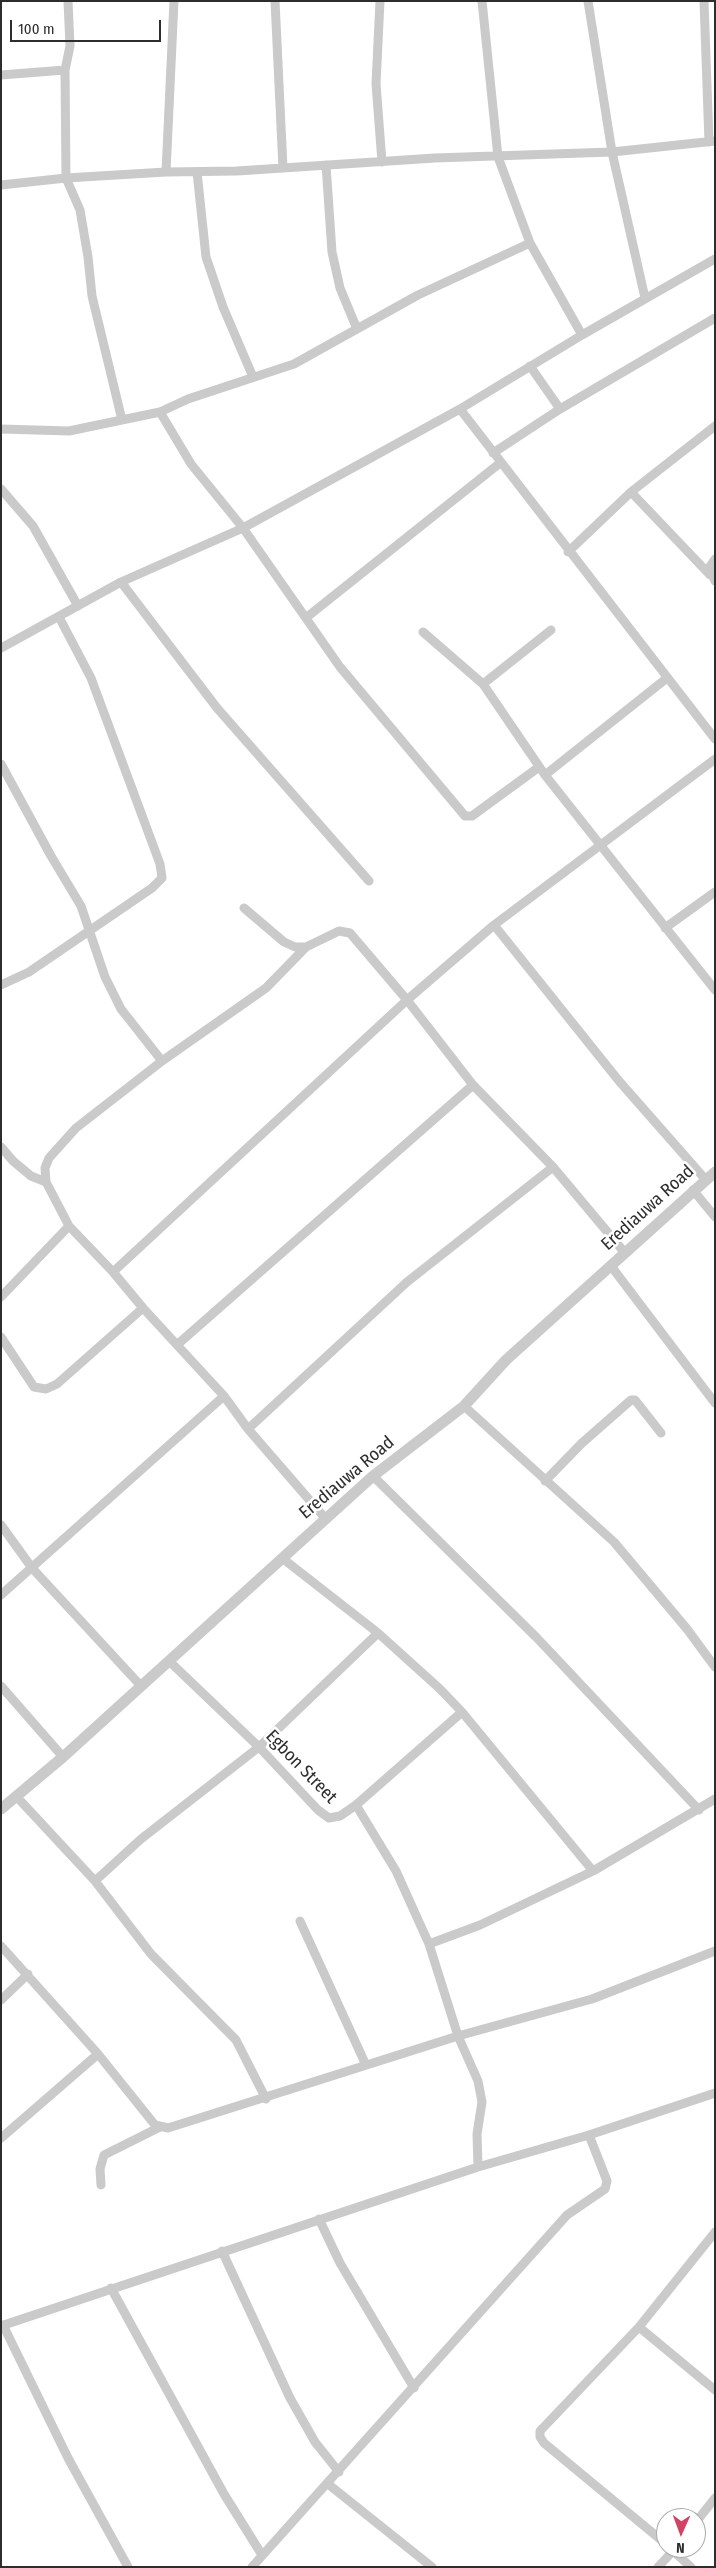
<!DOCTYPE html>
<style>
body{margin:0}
#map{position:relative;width:716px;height:2568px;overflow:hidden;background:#fff;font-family:"Fira Sans Condensed",sans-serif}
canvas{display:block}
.frame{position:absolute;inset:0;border:2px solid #2d2d2d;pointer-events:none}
.north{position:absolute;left:656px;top:2508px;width:50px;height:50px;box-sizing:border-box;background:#fff;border:1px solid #ababab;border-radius:50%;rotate:182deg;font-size:14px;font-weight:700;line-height:20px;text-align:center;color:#2d2d2d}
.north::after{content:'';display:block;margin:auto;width:18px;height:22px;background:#d14265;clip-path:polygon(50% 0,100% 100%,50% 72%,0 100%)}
.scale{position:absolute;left:10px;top:20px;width:151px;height:22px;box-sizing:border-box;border:2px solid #2d2d2d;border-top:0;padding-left:6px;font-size:15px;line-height:18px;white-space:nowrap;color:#2d2d2d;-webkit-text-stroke:4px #fff;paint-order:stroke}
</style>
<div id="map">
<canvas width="716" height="2568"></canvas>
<div class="frame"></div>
<div class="north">N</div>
<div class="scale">100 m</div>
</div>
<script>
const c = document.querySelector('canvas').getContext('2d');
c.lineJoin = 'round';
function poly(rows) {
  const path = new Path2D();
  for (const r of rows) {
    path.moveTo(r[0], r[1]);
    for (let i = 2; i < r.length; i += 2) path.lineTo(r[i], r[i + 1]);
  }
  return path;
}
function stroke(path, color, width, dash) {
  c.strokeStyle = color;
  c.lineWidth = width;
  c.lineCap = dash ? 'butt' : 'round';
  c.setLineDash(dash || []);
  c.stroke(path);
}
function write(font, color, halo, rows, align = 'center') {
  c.font = font + ' "Fira Sans Condensed",sans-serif';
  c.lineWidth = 5;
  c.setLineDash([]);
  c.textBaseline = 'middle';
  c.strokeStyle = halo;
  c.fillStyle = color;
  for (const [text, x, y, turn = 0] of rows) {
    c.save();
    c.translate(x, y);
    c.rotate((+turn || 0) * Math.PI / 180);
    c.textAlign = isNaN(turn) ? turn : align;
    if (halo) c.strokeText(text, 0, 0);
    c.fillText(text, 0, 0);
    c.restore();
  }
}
const minor = poly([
 [68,1,70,46,65,70,66,178,80,210,88,257,92,296,122,420],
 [275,1,283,168],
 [380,1,376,84,382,162],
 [482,1,498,157,530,243,582,335],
 [588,1,612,152,645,298],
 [704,1,709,142],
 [1,75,65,70],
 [326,165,332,252,340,288,357,329],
 [166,172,174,1],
 [197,172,206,257,223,307,253,377],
 [1,185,66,178,166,172,237,171,435,158,612,152,715,141],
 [530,366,560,409],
 [460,409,715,739],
 [160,412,191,464,243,528,340,667,465,816,472,816,539,767],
 [1,429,69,431,160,412,188,399,294,364,418,295,530,243],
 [493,453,560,409,715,318],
 [1,489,33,526,78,606],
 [631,492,710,575],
 [568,552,631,492,715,426],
 [715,559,709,568,715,581],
 [121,582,217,708,369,881],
 [307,617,500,463],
 [423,632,483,684,545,775,715,990],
 [1,648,121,582,243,528,460,409,582,335,715,259],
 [483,684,551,630],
 [1,764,51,856,81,906,105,977,121,1009,162,1061],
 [545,775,667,678],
 [244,908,284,942,295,947,306,947],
 [494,925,619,1081,706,1180],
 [665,928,715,892],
 [1,985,29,972,152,888,162,878,160,864,91,678,59,617],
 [1,1147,13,1161,31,1176,46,1182],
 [693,1190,715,1217],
 [69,1226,46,1182,45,1168,49,1158,76,1128,162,1061,266,988,306,947,339,931,350,933,407,1000,473,1085,553,1167,625,1253],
 [611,1266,715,1403],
 [113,1272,407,1000,494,925,715,759],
 [1,1297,69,1226,113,1272,143,1308,224,1396,248,1429,325,1518],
 [1,1337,34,1387,46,1389,57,1384,143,1308],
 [178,1344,473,1085],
 [464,1406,614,1542,687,1629,715,1667],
 [248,1429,407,1282,553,1167],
 [373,1476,537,1638,699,1810],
 [545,1481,582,1443,631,1400,635,1400,661,1433],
 [1,1525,32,1568,141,1686],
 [282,1558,378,1633,440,1689,462,1712,593,1871],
 [1,1595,224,1396],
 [169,1661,259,1747,318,1810,329,1818,340,1816,356,1805,462,1712],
 [1,1686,63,1757],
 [16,1796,95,1881,151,1954,236,2040,266,2099],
 [356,1805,396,1871,429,1944,458,2036,478,2081,482,2102,477,2134,478,2167],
 [95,1881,141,1839,259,1747,378,1633],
 [300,1921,366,2065],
 [429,1944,480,1925,593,1871,715,1799],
 [1,1946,98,2054,155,2125,168,2128,458,2036,592,1999,715,1951],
 [1,2000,28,1974],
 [1,2138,98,2054],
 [101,2185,100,2169,104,2155,160,2127],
 [319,2219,340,2263,414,2388],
 [222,2251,290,2398,315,2442,339,2472],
 [111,2288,224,2494,262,2555],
 [3,2325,68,2458,128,2567],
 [1,2326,478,2167,589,2135,715,2093],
 [639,2327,715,2390],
 [328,2484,432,2567],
 [696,2522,715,2498],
 [666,2544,544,2443,540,2437,540,2431,639,2327,715,2232],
 [676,2548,673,2551,691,2567],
 [252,2567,567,2215,605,2189,607,2181,589,2135],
 [658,2567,673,2551,670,2548]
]);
const tertiary = poly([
 [1,1809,63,1757,373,1476,464,1406,506,1360,715,1172]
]);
const streetNames = [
 ["Erediauwa Road",648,1208,-42],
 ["Erediauwa Road",347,1478,-40],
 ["Egbon Street",301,1767,46]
];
stroke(minor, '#cacaca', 9);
stroke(tertiary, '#cacaca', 11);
write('18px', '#2d2d2d', '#fff', streetNames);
</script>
